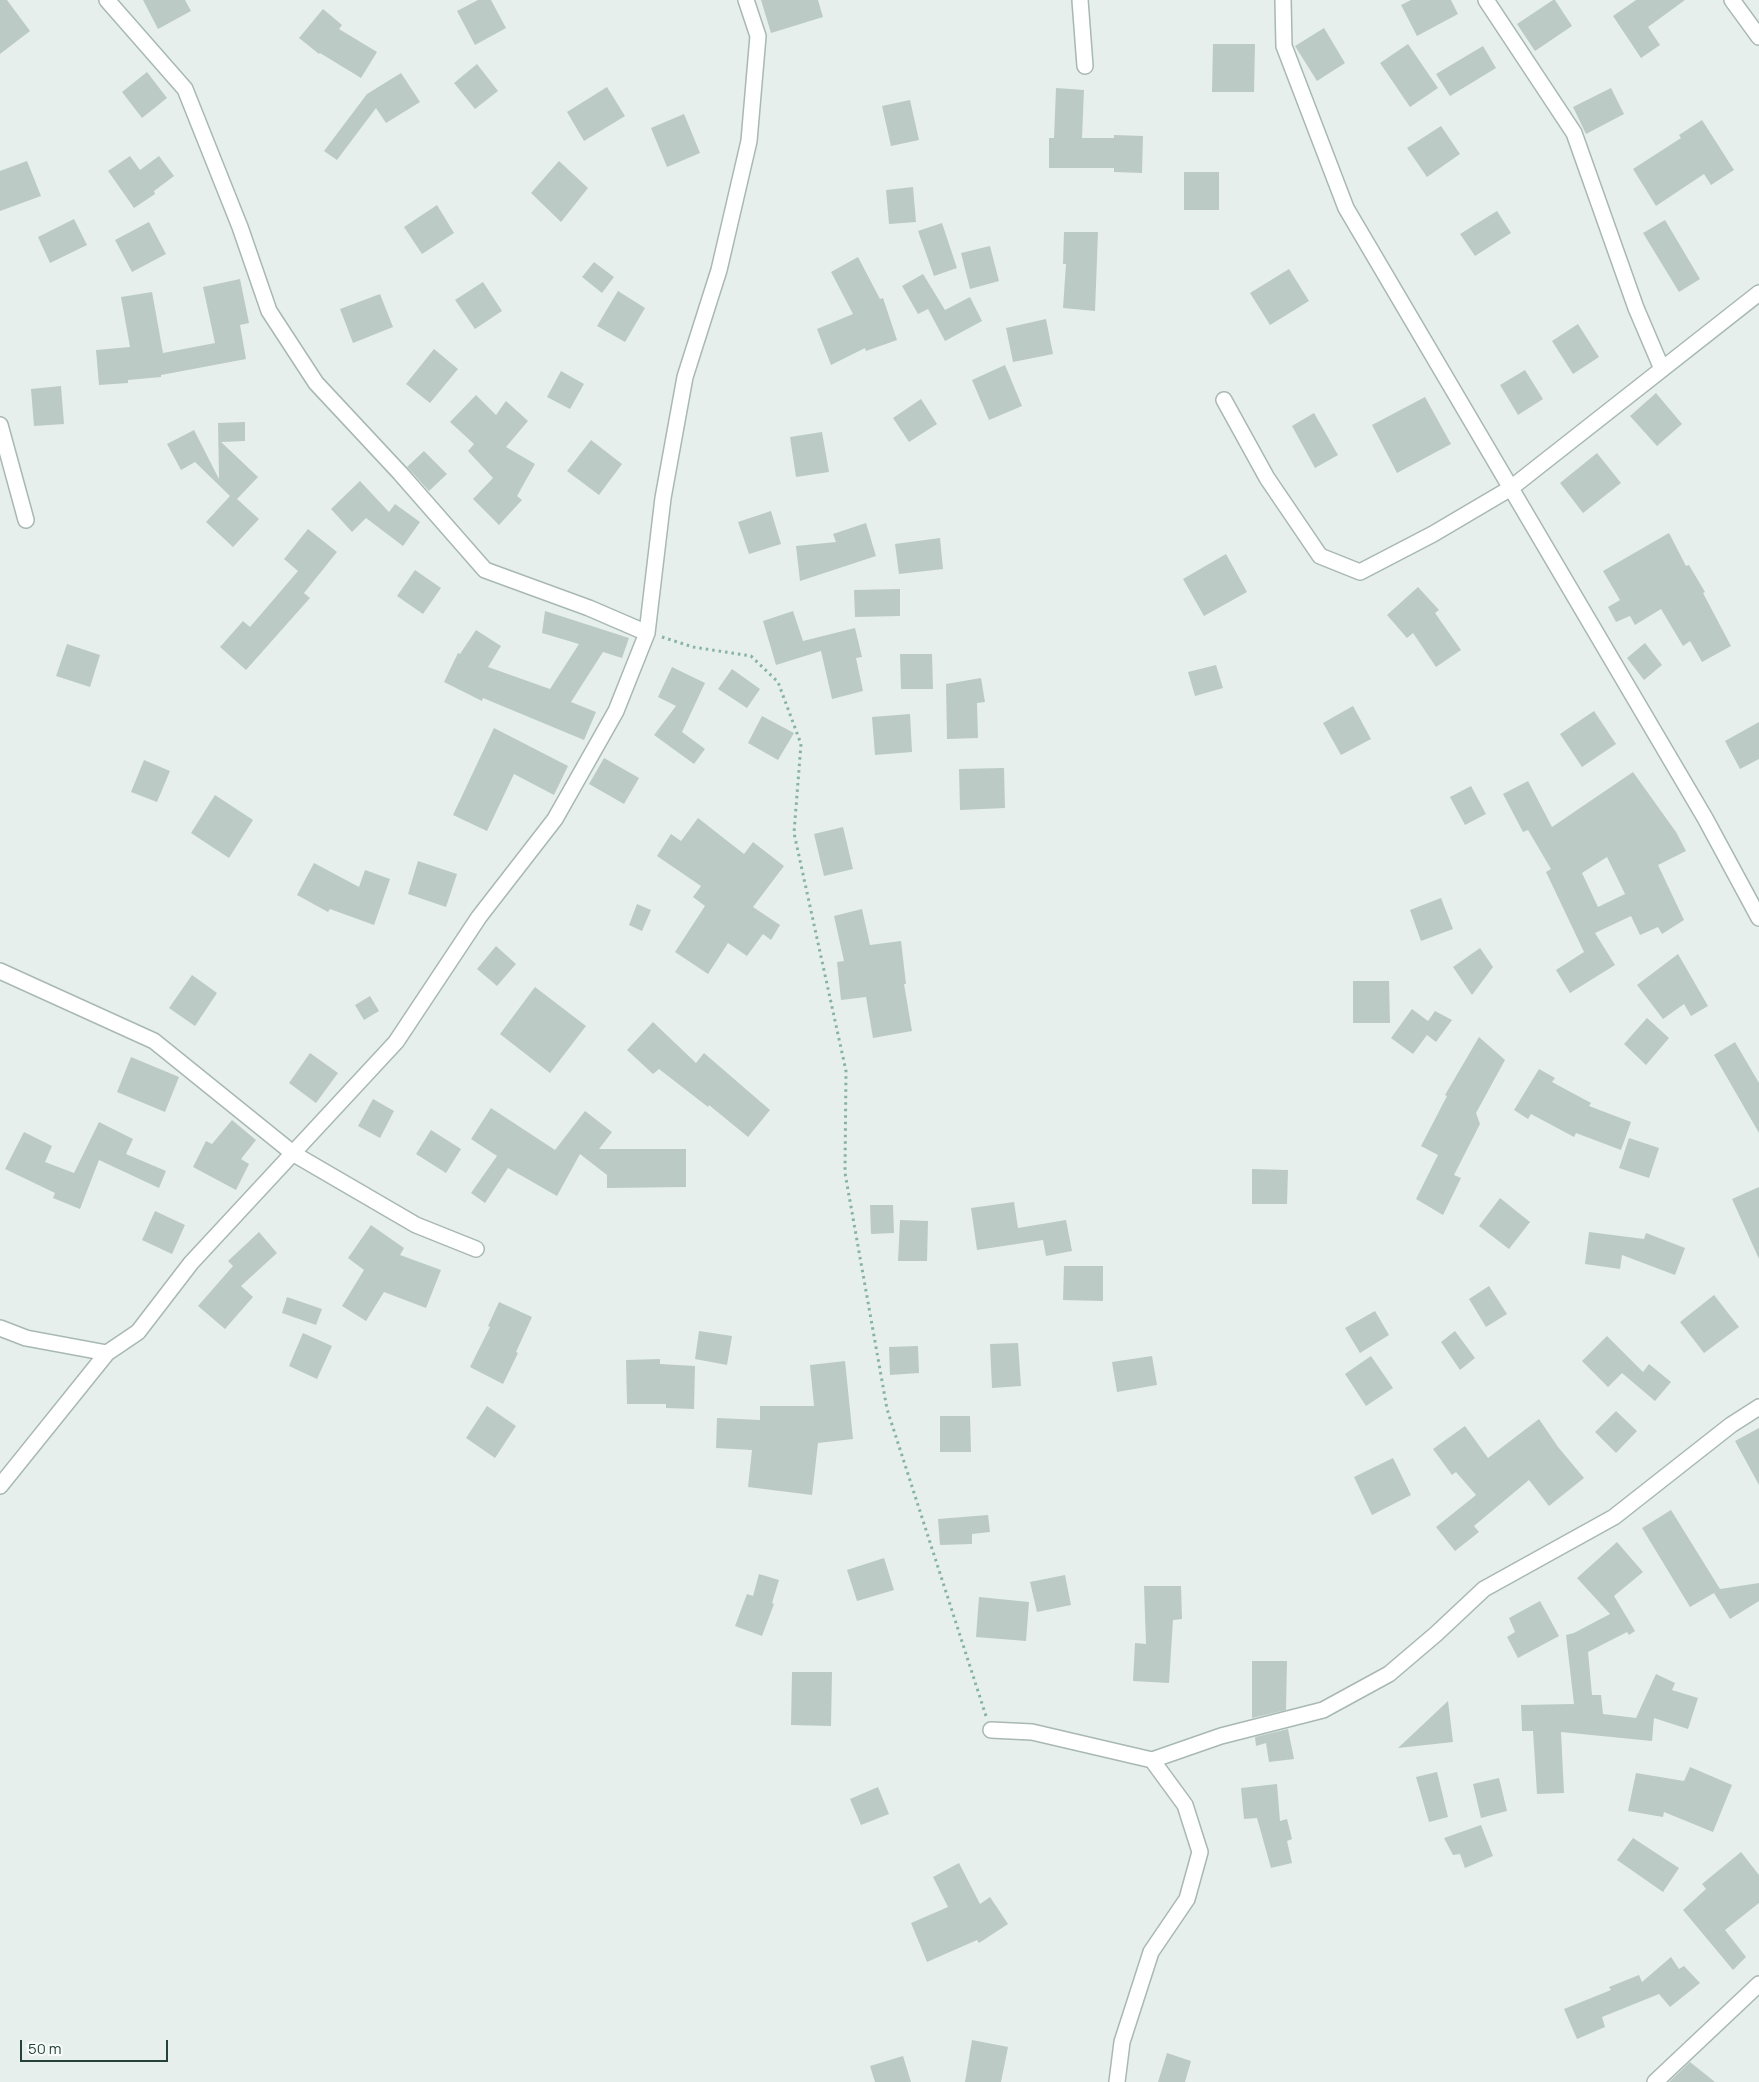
<!DOCTYPE html>
<style>
body{margin:0}
#map{position:relative;width:1759px;height:2082px;overflow:hidden;background:#e6efeb;font-family:Manrope,sans-serif}
canvas{display:block}
.scale{position:absolute;left:20px;top:2040px;width:148px;height:22px;box-sizing:border-box;border:2px solid #24423a;border-top:0;padding-left:6px;font-size:15px;line-height:18px;white-space:nowrap;color:#24423a;-webkit-text-stroke:4px #f7fbf9;paint-order:stroke}
</style>
<div id="map">
<canvas width="1759" height="2082"></canvas>
<div class="scale">50 m</div>
</div>
<script>
const c = document.querySelector('canvas').getContext('2d');
c.lineJoin = 'round';
function paint(path, color) {
  c.fillStyle = color;
  c.fill(path, 'evenodd');
}
function poly(rows) {
  const path = new Path2D();
  for (const r of rows) {
    path.moveTo(r[0], r[1]);
    for (let i = 2; i < r.length; i += 2) path.lineTo(r[i], r[i + 1]);
  }
  return path;
}
function stroke(path, color, width, dash) {
  c.strokeStyle = color;
  c.lineWidth = width;
  c.lineCap = dash ? 'butt' : 'round';
  c.setLineDash(dash || []);
  c.stroke(path);
}
const building = poly([
 [0,0,7,0,30,31,0,54],
 [143,0,185,0,191,11,158,29],
 [478,0,491,0,506,28,475,45,457,11],
 [761,0,818,0,823,17,771,33],
 [1411,0,1451,0,1458,14,1417,36,1401,5],
 [1553,0,1555,0,1572,26,1535,51,1517,24],
 [1636,0,1685,0,1648,27,1660,45,1641,58,1613,16],
 [323,9,342,25,339,29,377,52,361,78,320,53,319,54,299,38],
 [1324,28,1345,63,1317,81,1295,46],
 [1213,44,1255,44,1254,92,1212,92],
 [1408,44,1438,88,1410,107,1380,63],
 [1483,46,1496,68,1450,96,1436,74],
 [477,64,498,91,475,109,454,83],
 [147,72,167,98,142,118,122,92],
 [401,73,420,102,386,123,376,108,337,160,324,151,367,94],
 [607,87,625,116,584,141,567,112],
 [1056,88,1084,90,1082,138,1114,138,1114,135,1143,136,1142,173,1114,172,1114,168,1049,168,1049,138,1054,138],
 [1611,88,1624,114,1586,134,1573,107],
 [910,100,919,140,891,146,882,106],
 [684,114,700,153,667,167,651,128],
 [1702,120,1734,170,1711,185,1704,174,1656,206,1633,169,1681,138,1679,135],
 [1441,126,1460,154,1427,177,1407,148],
 [130,156,140,170,159,156,174,176,154,191,155,194,134,208,108,171],
 [27,161,41,196,0,211,0,171],
 [559,161,588,188,561,222,531,193],
 [1184,172,1219,172,1219,210,1184,210],
 [913,187,916,222,889,224,886,190],
 [437,205,454,233,422,254,404,227],
 [1497,211,1511,233,1475,256,1460,234],
 [74,219,87,245,50,263,38,237],
 [1665,220,1700,279,1679,292,1643,233],
 [149,222,166,254,132,272,115,240],
 [942,223,957,268,934,276,918,231],
 [1064,232,1098,232,1095,311,1063,308,1066,264,1063,264],
 [990,246,999,281,970,289,961,253],
 [858,257,880,299,883,298,897,340,866,351,865,348,831,365,817,329,853,314,831,272],
 [594,262,614,277,602,293,582,277],
 [1289,269,1309,301,1270,325,1250,293],
 [923,274,945,310,970,297,982,321,945,341,928,309,918,314,902,286],
 [240,279,249,323,240,325,246,359,161,375,161,377,128,380,128,383,99,385,96,350,130,347,121,297,152,292,163,353,215,343,203,287],
 [483,282,502,311,475,329,455,300],
 [618,291,645,308,625,342,597,326],
 [380,294,393,327,353,343,340,309],
 [1046,319,1053,354,1013,362,1006,328],
 [1578,324,1599,357,1573,374,1552,341],
 [434,349,458,369,430,403,406,384],
 [1005,365,1022,406,989,420,972,380],
 [1525,370,1543,399,1518,415,1500,385],
 [561,371,584,384,570,409,547,397],
 [61,386,64,424,34,426,31,389],
 [1656,393,1682,424,1657,446,1630,416],
 [476,395,496,415,506,401,528,421,506,447,535,464,517,496,522,500,499,525,473,499,493,478,468,451,474,444,450,422],
 [1425,397,1451,444,1397,473,1372,425],
 [921,399,937,424,909,442,893,418],
 [1314,413,1338,455,1315,468,1292,426],
 [245,422,245,441,221,442,258,477,237,499,259,519,233,547,206,522,230,496,195,462,181,470,167,444,194,430,219,479,218,423],
 [822,432,829,472,796,477,790,437],
 [591,440,622,464,599,495,567,471],
 [424,451,447,474,429,491,407,467],
 [1597,453,1621,483,1583,513,1560,483],
 [360,481,389,512,395,504,420,522,403,546,366,518,352,532,331,509],
 [771,511,781,544,749,554,738,522],
 [866,523,876,556,800,581,796,546,836,542,833,534],
 [308,529,337,552,304,593,310,598,246,670,220,647,243,621,250,627,298,571,284,559],
 [1669,533,1686,566,1689,565,1705,592,1703,593,1731,646,1702,662,1690,641,1683,646,1661,609,1635,625,1630,616,1616,622,1608,607,1620,600,1603,571],
 [940,538,943,569,899,574,895,544],
 [1226,554,1247,592,1204,616,1183,579],
 [415,570,441,588,423,614,397,596],
 [1418,587,1439,610,1435,613,1461,650,1436,667,1413,633,1407,638,1387,615],
 [900,589,900,616,855,617,854,590],
 [545,611,629,638,622,658,603,652,571,702,596,712,584,740,483,698,482,701,444,682,458,653,460,654,476,630,501,646,488,667,550,689,579,644,542,633],
 [793,611,803,641,855,628,862,657,856,658,863,691,832,699,821,651,776,665,763,621],
 [1645,643,1662,665,1644,680,1627,658],
 [67,644,100,655,90,687,56,676],
 [900,654,932,654,933,689,901,689],
 [1216,665,1223,688,1195,696,1188,672],
 [672,667,705,683,682,732,705,749,694,764,654,735,676,706,658,697],
 [732,669,760,689,747,708,718,689],
 [981,678,985,702,977,703,978,738,947,739,946,684],
 [1353,706,1371,739,1341,755,1323,723],
 [1594,711,1616,744,1582,767,1560,734],
 [910,714,912,752,875,755,872,717],
 [762,716,794,733,778,760,748,743],
 [1759,722,1759,759,1740,769,1725,741],
 [494,728,568,766,554,795,514,774,487,831,453,815],
 [604,758,639,778,624,804,589,784],
 [144,760,170,771,157,802,131,792],
 [1004,768,1005,808,960,810,959,769],
 [1633,772,1676,832,1686,851,1658,865,1684,920,1662,934,1658,927,1640,935,1631,916,1595,933,1615,965,1570,993,1556,970,1584,952,1546,872,1551,869,1528,830,1523,832,1503,794,1528,781,1552,827],
 [1607,857,1625,894,1598,907,1582,873],
 [1471,786,1486,814,1465,825,1450,797],
 [215,795,253,820,229,858,191,833],
 [698,818,744,854,753,842,784,866,753,907,780,925,771,940,763,934,747,956,728,943,708,974,675,952,705,906,693,897,701,886,657,856,671,834,681,841],
 [843,827,853,869,824,876,814,834],
 [418,861,457,874,446,907,408,894],
 [314,863,359,887,365,870,390,879,374,925,330,909,328,912,297,895],
 [1441,898,1453,929,1421,941,1410,910],
 [637,904,651,910,642,931,629,925],
 [862,909,870,945,901,941,906,984,904,984,912,1031,873,1038,866,997,841,1000,837,962,844,961,834,916],
 [496,946,516,964,497,986,477,969],
 [1480,948,1493,967,1472,995,1453,967],
 [1678,954,1708,1006,1691,1016,1684,1004,1663,1019,1637,985],
 [192,975,217,993,195,1026,169,1008],
 [1353,981,1389,981,1390,1023,1353,1023],
 [535,987,586,1026,550,1073,500,1034],
 [370,996,379,1011,364,1020,355,1005],
 [1412,1009,1428,1021,1435,1011,1452,1020,1436,1042,1427,1035,1413,1054,1391,1038],
 [1647,1018,1669,1038,1646,1065,1624,1044],
 [653,1022,696,1063,704,1053,770,1110,748,1137,709,1105,708,1107,659,1069,653,1074,627,1050],
 [1479,1037,1505,1060,1476,1113,1480,1124,1454,1175,1461,1178,1443,1215,1416,1199,1438,1155,1421,1146,1447,1096,1445,1095],
 [1735,1042,1759,1083,1759,1133,1714,1055],
 [310,1053,338,1073,316,1103,289,1083],
 [131,1057,179,1077,165,1112,117,1092],
 [1539,1069,1555,1078,1552,1082,1591,1103,1589,1106,1631,1122,1621,1150,1576,1133,1574,1137,1531,1114,1528,1119,1514,1110],
 [373,1099,394,1111,380,1138,358,1126],
 [491,1108,555,1150,585,1111,612,1132,599,1149,686,1149,686,1187,607,1188,607,1175,580,1154,557,1196,508,1168,485,1203,471,1193,497,1156,471,1139],
 [232,1120,256,1140,241,1159,249,1164,236,1190,193,1167,206,1141,212,1144],
 [99,1122,133,1139,126,1154,166,1171,159,1188,99,1160,80,1209,53,1198,55,1193,5,1169,24,1132,52,1146,45,1162,74,1173],
 [431,1130,461,1149,446,1173,416,1154],
 [1629,1138,1659,1148,1649,1178,1619,1168],
 [1252,1169,1288,1170,1287,1204,1252,1204],
 [1759,1187,1759,1259,1732,1199],
 [1500,1198,1530,1222,1509,1249,1479,1226],
 [1014,1202,1018,1228,1066,1220,1072,1251,1046,1256,1043,1240,977,1250,971,1208],
 [870,1205,893,1205,894,1233,871,1234],
 [155,1211,185,1225,172,1254,142,1240],
 [900,1220,928,1221,927,1261,898,1261],
 [371,1225,404,1248,400,1255,441,1270,426,1308,384,1292,366,1321,342,1306,364,1270,348,1258],
 [259,1232,277,1253,241,1286,253,1297,225,1329,198,1306,233,1266,228,1261],
 [1589,1232,1644,1239,1646,1233,1685,1248,1675,1275,1622,1255,1620,1269,1585,1264],
 [1064,1266,1103,1266,1103,1301,1063,1300],
 [1489,1286,1507,1314,1486,1327,1469,1299],
 [1714,1295,1739,1327,1704,1353,1680,1322],
 [287,1297,322,1309,316,1325,282,1313],
 [499,1302,532,1317,516,1352,518,1353,503,1384,470,1367,490,1327,488,1326],
 [1375,1311,1389,1335,1360,1353,1345,1328],
 [699,1331,732,1336,727,1365,695,1359],
 [1455,1331,1475,1358,1460,1370,1441,1342],
 [303,1333,332,1346,317,1379,289,1366],
 [1607,1336,1643,1372,1649,1364,1671,1382,1655,1401,1622,1373,1608,1387,1582,1361],
 [1018,1343,1021,1386,992,1388,990,1344],
 [918,1346,919,1373,890,1375,889,1347],
 [1152,1356,1157,1385,1117,1392,1112,1362],
 [1371,1356,1393,1388,1366,1406,1345,1374],
 [660,1359,660,1364,695,1366,694,1409,666,1408,666,1404,627,1404,626,1360],
 [845,1361,853,1439,818,1443,812,1495,748,1487,752,1450,716,1448,717,1418,760,1420,760,1406,814,1406,810,1365],
 [487,1406,516,1426,495,1458,466,1438],
 [1616,1411,1637,1431,1616,1453,1595,1432],
 [940,1416,970,1416,971,1452,940,1452],
 [1539,1419,1558,1447,1584,1478,1549,1506,1529,1480,1474,1526,1479,1532,1455,1551,1436,1527,1476,1495,1456,1472,1452,1475,1433,1449,1465,1426,1488,1458],
 [1759,1428,1759,1485,1735,1441],
 [1393,1458,1411,1495,1372,1515,1354,1477],
 [1671,1510,1720,1589,1759,1583,1759,1601,1730,1619,1714,1593,1690,1607,1642,1528],
 [988,1515,990,1532,972,1534,972,1544,940,1545,938,1519],
 [1617,1542,1643,1572,1614,1596,1635,1631,1629,1635,1627,1632,1588,1652,1592,1695,1601,1695,1603,1714,1636,1718,1656,1674,1675,1683,1672,1690,1698,1698,1688,1729,1654,1718,1652,1741,1561,1732,1564,1793,1537,1794,1533,1731,1522,1731,1521,1705,1574,1704,1566,1635,1574,1633,1610,1614,1577,1578],
 [884,1558,894,1590,857,1601,847,1570],
 [759,1574,779,1580,772,1603,774,1604,762,1636,735,1626,747,1594,753,1596],
 [1065,1575,1071,1605,1037,1612,1030,1582],
 [1144,1586,1181,1586,1182,1619,1173,1620,1169,1683,1133,1681,1135,1643,1146,1644],
 [979,1597,1029,1602,1026,1641,976,1637],
 [1540,1601,1559,1636,1518,1658,1507,1637,1515,1632,1509,1618],
 [1252,1661,1287,1661,1286,1710,1252,1718],
 [792,1672,832,1672,831,1726,791,1725],
 [1448,1701,1453,1742,1398,1748],
 [1288,1729,1294,1759,1269,1762,1266,1743,1256,1746,1255,1737],
 [1690,1767,1732,1785,1713,1832,1664,1812,1663,1817,1628,1811,1636,1773,1684,1781],
 [1437,1772,1448,1817,1429,1822,1416,1777],
 [1499,1778,1507,1811,1481,1818,1473,1784],
 [1277,1784,1280,1821,1287,1819,1292,1839,1287,1841,1292,1863,1271,1868,1257,1818,1244,1819,1241,1788],
 [878,1787,889,1814,861,1825,850,1799],
 [1481,1825,1493,1856,1465,1868,1460,1854,1453,1855,1444,1838],
 [1633,1838,1679,1868,1663,1892,1617,1860],
 [1741,1852,1759,1875,1759,1903,1725,1930,1746,1957,1733,1970,1683,1910,1706,1889,1702,1884],
 [959,1863,980,1904,990,1897,1008,1924,979,1943,977,1940,927,1962,911,1923,948,1907,933,1877],
 [1671,1957,1679,1969,1684,1966,1700,1983,1670,2007,1659,1994,1602,2017,1605,2027,1577,2039,1564,2009,1611,1990,1609,1987,1639,1975,1642,1982],
 [972,2040,1008,2047,1001,2082,965,2082],
 [1167,2053,1191,2061,1185,2082,1158,2082],
 [903,2056,911,2082,875,2082,870,2066],
 [1690,2062,1715,2082,1669,2082]
]);
const path = poly([
 [662,637,693,647,751,656,778,682,801,744,794,833,846,1071,845,1173,887,1409,986,1716]
]);
const minor = poly([
 [107,0,185,89,240,227,269,311,316,383,400,473,485,570,589,608,647,633],
 [1080,0,1085,66],
 [1283,0,1284,46,1346,208,1705,818,1759,918],
 [1486,0,1574,133,1636,308,1662,369],
 [1732,0,1759,37],
 [1224,400,1267,478,1320,556,1360,572,1433,534,1511,488,1759,293],
 [0,425,26,520],
 [0,971,154,1041,294,1154,416,1225,476,1249],
 [0,1328,26,1338,107,1353,138,1332,191,1263,396,1042,479,917,555,819,616,711,647,633,663,498,685,377,719,270,749,141,758,36,746,0],
 [0,1486,107,1353],
 [991,1730,1032,1732,1152,1760,1221,1736,1323,1710,1389,1674,1436,1634,1484,1589,1614,1517,1731,1425,1759,1407],
 [1117,2082,1122,2042,1151,1952,1187,1899,1200,1852,1185,1805,1152,1760],
 [1655,2082,1759,1984]
]);
paint(building, '#bbcac4');
stroke(minor, '#a8b8b2', 18);
stroke(path, '#86b3a5', 3, [2.5, 4]);
stroke(minor, '#fff', 15);
</script>
